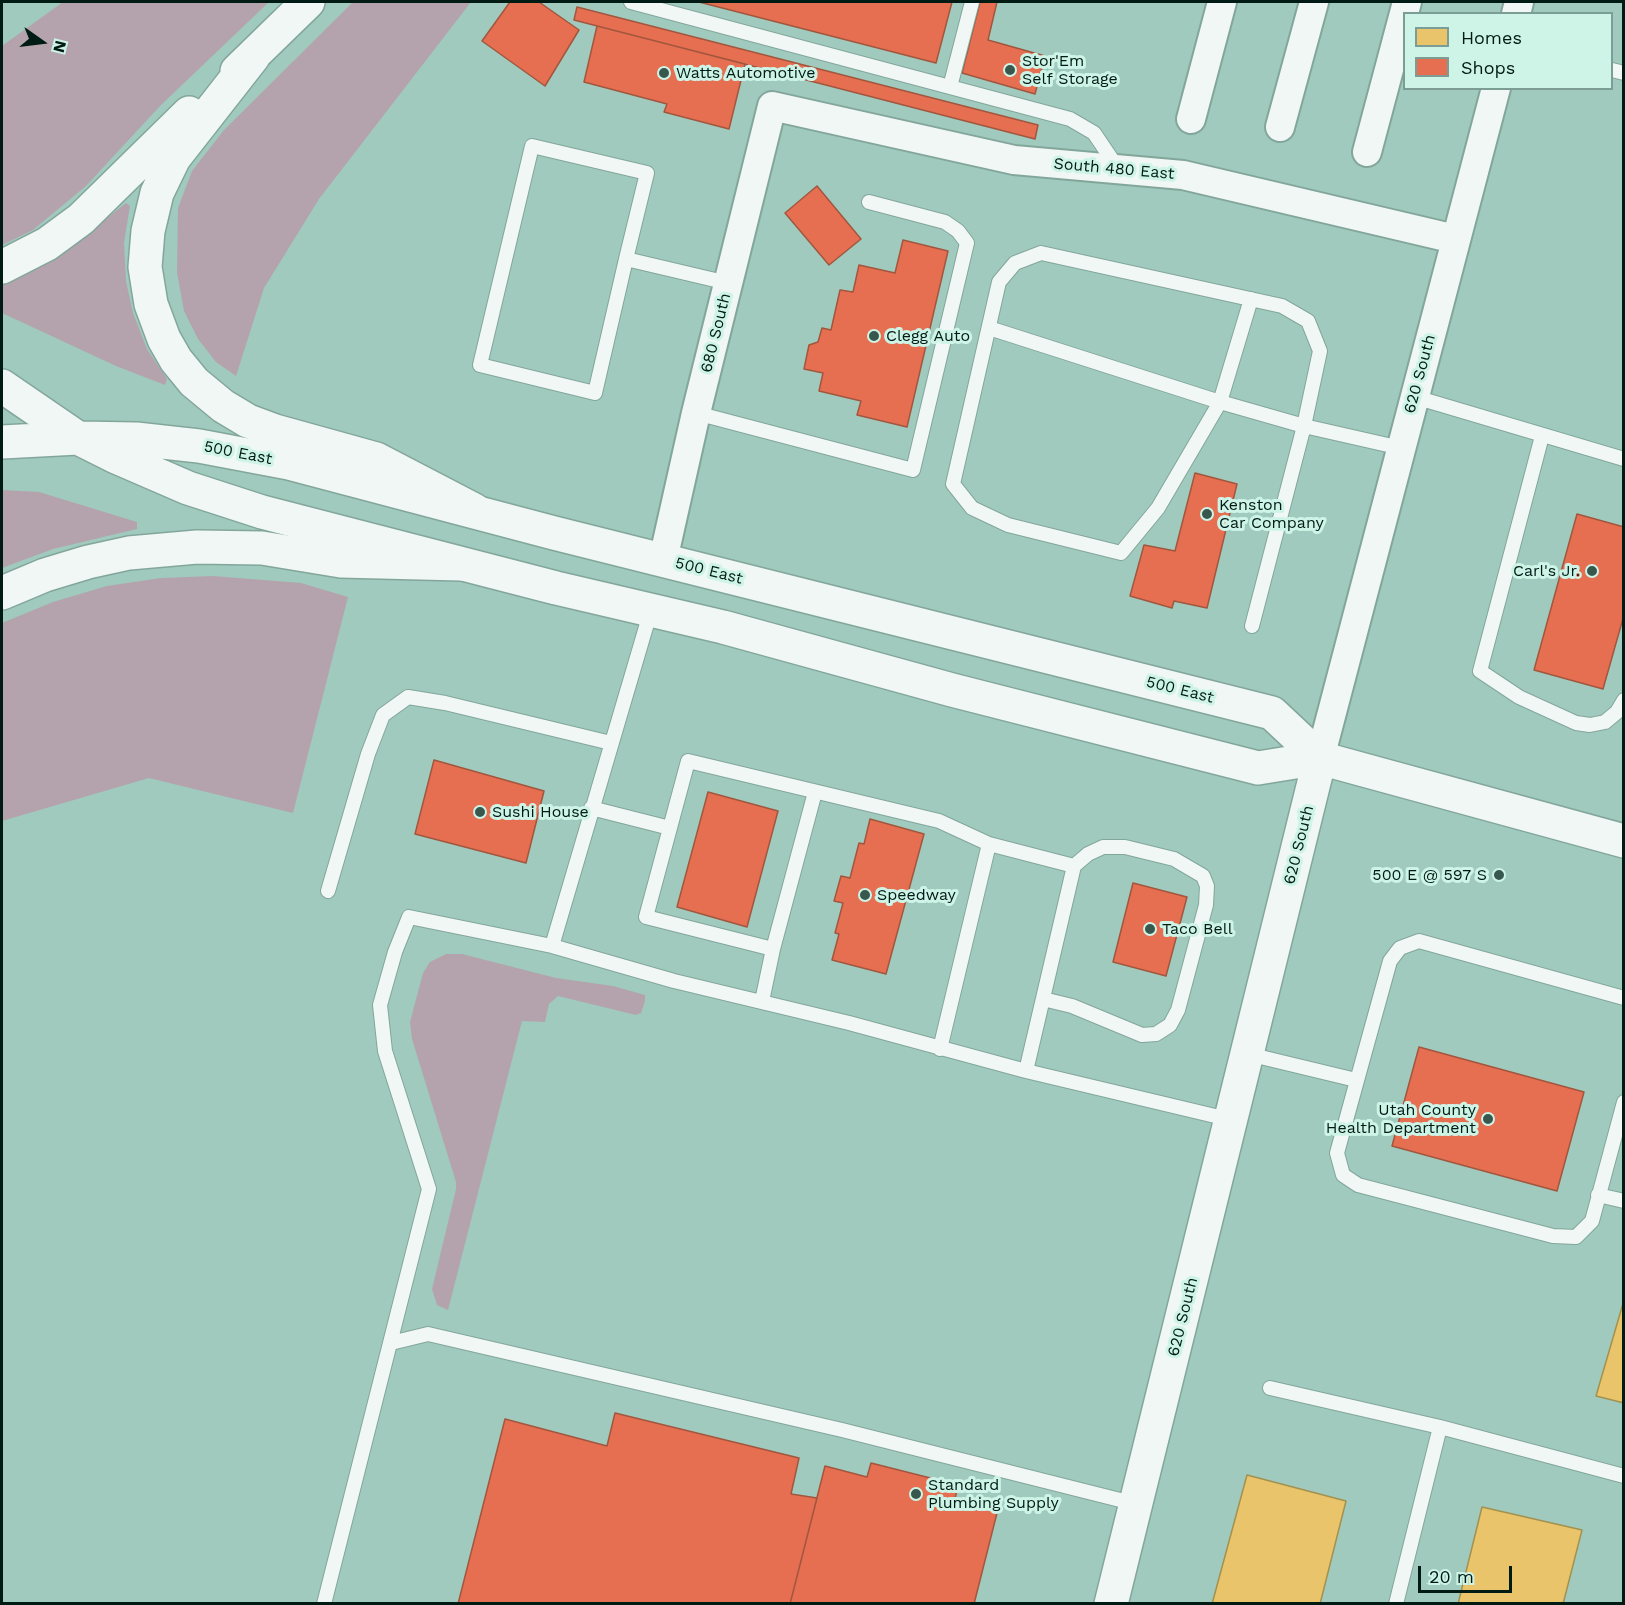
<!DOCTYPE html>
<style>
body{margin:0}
#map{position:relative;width:1625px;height:1605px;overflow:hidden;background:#9fcabd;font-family:"Work Sans",sans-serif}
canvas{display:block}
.frame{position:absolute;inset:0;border:3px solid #001b13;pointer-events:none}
.legend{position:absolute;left:1403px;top:12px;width:210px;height:78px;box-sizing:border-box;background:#cef4e8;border:2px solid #7c9d93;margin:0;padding:8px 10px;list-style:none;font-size:18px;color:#001b13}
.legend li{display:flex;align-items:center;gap:12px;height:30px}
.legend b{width:30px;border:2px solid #7c9d93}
.north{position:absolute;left:12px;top:12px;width:60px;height:60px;-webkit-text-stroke:4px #cef4e8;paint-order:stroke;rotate:104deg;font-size:16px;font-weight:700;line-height:24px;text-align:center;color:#001b13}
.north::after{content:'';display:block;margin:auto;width:21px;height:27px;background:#001b13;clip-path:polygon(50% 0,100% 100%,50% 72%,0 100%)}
.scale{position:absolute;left:1418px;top:1566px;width:94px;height:27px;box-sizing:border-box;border:3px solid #001b13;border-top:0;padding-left:8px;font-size:18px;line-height:21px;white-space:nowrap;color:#001b13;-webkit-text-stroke:4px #cef4e8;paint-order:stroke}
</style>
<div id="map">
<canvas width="1625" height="1605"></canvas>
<div class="frame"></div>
<ul class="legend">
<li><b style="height:16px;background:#e9c46a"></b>Homes</li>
<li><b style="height:16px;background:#e76f51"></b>Shops</li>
</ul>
<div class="north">N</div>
<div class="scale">20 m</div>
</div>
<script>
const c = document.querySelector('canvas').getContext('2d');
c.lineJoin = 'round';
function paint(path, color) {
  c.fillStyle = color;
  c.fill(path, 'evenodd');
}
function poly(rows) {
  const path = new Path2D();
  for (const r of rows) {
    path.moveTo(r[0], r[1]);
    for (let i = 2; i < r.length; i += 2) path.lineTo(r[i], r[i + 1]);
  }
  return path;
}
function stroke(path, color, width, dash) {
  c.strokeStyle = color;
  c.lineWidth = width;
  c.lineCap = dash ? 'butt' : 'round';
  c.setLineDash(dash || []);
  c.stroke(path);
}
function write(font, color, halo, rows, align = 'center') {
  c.font = font + ' "Work Sans",sans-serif';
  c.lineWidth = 6;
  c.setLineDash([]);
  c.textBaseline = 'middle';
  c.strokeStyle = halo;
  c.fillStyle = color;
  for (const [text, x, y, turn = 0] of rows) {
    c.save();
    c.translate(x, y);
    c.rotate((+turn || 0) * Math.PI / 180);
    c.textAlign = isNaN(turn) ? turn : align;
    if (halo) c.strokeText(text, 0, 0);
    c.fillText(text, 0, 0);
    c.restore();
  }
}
const green = poly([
 [63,2,269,2,160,106,86,186,33,230,2,245,2,46],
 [353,2,471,2,319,199,264,288,236,376,216,362,198,339,184,311,177,273,178,208,192,171,224,130],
 [126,203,130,206,124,243,126,281,133,313,147,349,167,379,165,385,116,366,2,313,2,285,33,271,66,250],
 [2,490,39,492,137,522,137,529,53,549,2,568],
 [213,576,301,583,348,597,293,813,149,778,2,821,2,623,53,602,107,586,161,578],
 [446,954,462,954,556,978,613,986,645,995,645,1001,641,1013,636,1015,558,996,549,1004,545,1022,522,1021,448,1310,437,1305,432,1289,456,1189,456,1182,412,1039,410,1022,423,973,430,962]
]);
const homes = poly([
 [1624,1300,1624,1403,1596,1396,1624,1300],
 [1247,1475,1346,1501,1320,1604,1212,1604,1247,1475],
 [1482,1507,1582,1530,1563,1604,1458,1604,1482,1507]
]);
const shops = poly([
 [510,2,539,2,579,30,545,86,482,41,510,2],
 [699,2,952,2,936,63,699,2],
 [980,2,997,2,988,40,1045,56,1035,94,962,73,980,2],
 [577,7,1038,125,1035,139,574,20,577,7],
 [597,26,745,64,729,129,664,112,667,104,584,82,597,26],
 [817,186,861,239,829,265,785,213,817,186],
 [903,240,948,251,907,427,857,415,861,401,819,391,823,373,804,369,809,345,818,342,822,328,831,330,840,290,853,292,859,265,895,273,903,240],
 [1195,473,1237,484,1207,608,1174,601,1172,608,1130,596,1144,545,1175,551,1195,473],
 [1577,514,1624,527,1624,615,1603,689,1534,670,1577,514],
 [434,760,544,791,526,863,415,834,434,760],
 [708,792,778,811,747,927,677,907,708,792],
 [870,819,924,834,886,974,832,960,839,934,835,933,843,903,834,901,841,876,850,878,859,843,864,844,870,819],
 [1133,883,1187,897,1166,976,1113,962,1133,883],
 [1419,1047,1584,1092,1557,1191,1392,1146,1419,1047],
 [615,1413,799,1458,791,1494,817,1498,790,1604,458,1604,505,1419,607,1446,615,1413],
 [871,1463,958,1485,955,1499,998,1509,974,1604,790,1604,825,1466,867,1477,871,1463]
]);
const lane = poly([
 [631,2,1070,119,1094,133,1117,167],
 [1612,70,1624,73],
 [950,87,972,2],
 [1041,253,1282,306,1308,321,1320,351,1304,426,1220,402,1158,508,1121,553,1008,525,972,508,953,484,999,282,1015,263,1041,253],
 [626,259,647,173,532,146,480,365,595,393,626,259,728,283],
 [989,328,1220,402,1251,299],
 [1415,397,1624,459],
 [696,413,913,470,967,243,958,231,945,222,869,202],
 [1542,436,1480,671,1519,697,1576,723,1590,725,1605,722,1617,712,1624,700],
 [1252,626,1304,426,1401,448],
 [591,808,670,828],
 [328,891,368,754,383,715,408,697,445,703,611,743],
 [552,946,651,610],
 [773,949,815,792],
 [1624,998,1419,941,1400,948,1390,961,1337,1153,1343,1175,1358,1185,1553,1236,1576,1237,1592,1221,1624,1102],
 [1043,999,1072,1006,1142,1035,1156,1034,1170,1025,1178,1010,1206,905,1207,886,1203,876,1174,859,1125,847,1103,847,1088,854,1074,866],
 [762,1001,773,949,646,917,688,761,939,821,989,844,1074,866,1026,1071],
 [940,1049,989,844],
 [1248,1054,1356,1080],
 [1598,1195,1624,1201],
 [391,1343,428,1334,842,1430,1136,1504],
 [1270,1388,1440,1427],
 [324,1604,429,1189,385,1051,380,1005,395,952,409,917,552,946,674,981,849,1023,1026,1071,1232,1120],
 [1396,1604,1440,1427,1624,1476]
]);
const street = poly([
 [1516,14,1519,2],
 [1191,119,1222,2],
 [1280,127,1314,2],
 [1367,152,1407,2],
 [663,560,696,413,772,106,1014,160,1183,175,1455,239],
 [1320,758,1496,88]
]);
const secondary = poly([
 [1111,1604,1320,758]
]);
const primary = poly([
 [2,386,78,438,114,456,188,488,262,512,556,588,723,627,952,690,1258,768,1320,758,1624,841],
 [2,442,78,438,136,439,199,446,289,463,554,533,1272,713,1320,758]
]);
const highway = poly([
 [253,57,174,158,157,193,148,231,145,267,151,304,164,339,176,360,194,382,223,406,248,421,275,431,376,459,474,510],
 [237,71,308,2],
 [2,267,47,244,81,219,189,113],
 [2,593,45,575,88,562,129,553,197,547,262,548,341,561,461,564]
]);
const markers = [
 [1010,70,6,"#38584e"],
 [664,73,6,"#38584e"],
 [874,336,6,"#38584e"],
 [1207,514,6,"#38584e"],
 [1592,571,6,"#38584e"],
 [480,812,6,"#38584e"],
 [1499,875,6,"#38584e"],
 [865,895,6,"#38584e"],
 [1150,929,6,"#38584e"],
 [1488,1119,6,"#38584e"],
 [916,1494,6,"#38584e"]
];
const poiNames = [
 ["Stor'Em",1022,61],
 ["Self Storage",1022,79],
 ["Watts Automotive",676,73],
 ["Clegg Auto",886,336],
 ["Kenston",1219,505],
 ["Car Company",1219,523],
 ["Carl's Jr.",1580,571,"right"],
 ["Sushi House",492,812],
 ["500 E @ 597 S",1487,875,"right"],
 ["Speedway",877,895],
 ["Taco Bell",1162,929],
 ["Utah County",1476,1110,"right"],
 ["Health Department",1476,1128,"right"],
 ["Standard",928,1485],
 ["Plumbing Supply",928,1503]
];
const streetNames = [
 ["South 480 East",1114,169,5],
 ["680 South",716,333,-76],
 ["620 South",1420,374,-75],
 ["500 East",238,453,11],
 ["500 East",709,571,14],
 ["500 East",1180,690,14],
 ["620 South",1299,845,-76],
 ["620 South",1183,1317,-76]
];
paint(green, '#b4a3ac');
paint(homes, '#e9c46a');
stroke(homes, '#a39150', 1.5);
paint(shops, '#e76f51');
stroke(shops, '#a2563e', 1.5);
stroke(lane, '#83a69b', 16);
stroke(street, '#83a69b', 32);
stroke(secondary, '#83a69b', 36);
stroke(primary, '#83a69b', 36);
stroke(highway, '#83a69b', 36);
stroke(lane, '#f1f7f5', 14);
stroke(street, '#f1f7f5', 28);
stroke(secondary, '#f1f7f5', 33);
stroke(primary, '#f1f7f5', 33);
stroke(highway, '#f1f7f5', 33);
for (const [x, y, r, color] of markers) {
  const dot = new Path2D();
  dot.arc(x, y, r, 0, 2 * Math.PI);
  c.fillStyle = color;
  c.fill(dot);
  stroke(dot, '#cef4e8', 2);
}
write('16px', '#001b13', '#cef4e8', poiNames, 'left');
write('16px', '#001b13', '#cef4e8', streetNames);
</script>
